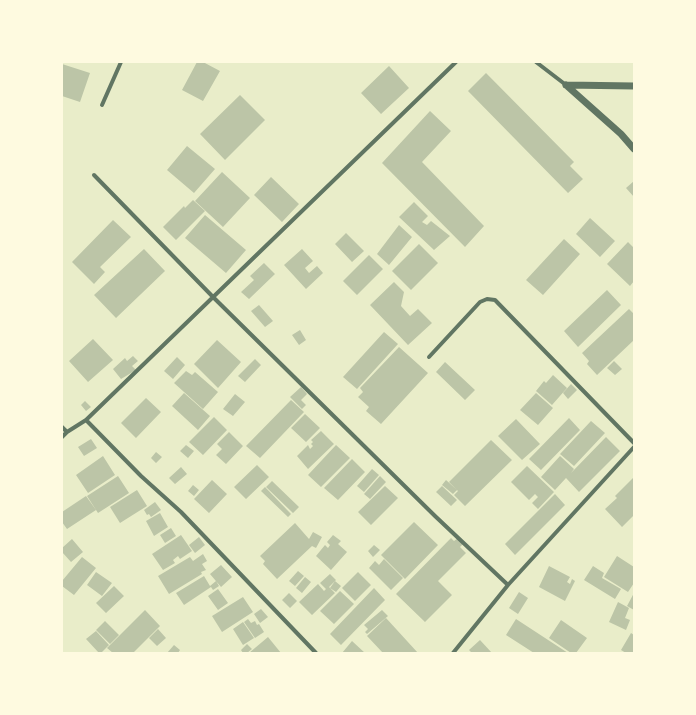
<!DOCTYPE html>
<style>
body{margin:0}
#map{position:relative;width:696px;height:715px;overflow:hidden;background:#e9edc9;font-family:Rubik,sans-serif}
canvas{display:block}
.frame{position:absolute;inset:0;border:63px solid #fefae0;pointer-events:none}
</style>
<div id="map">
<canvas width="696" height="715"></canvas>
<div class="frame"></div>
</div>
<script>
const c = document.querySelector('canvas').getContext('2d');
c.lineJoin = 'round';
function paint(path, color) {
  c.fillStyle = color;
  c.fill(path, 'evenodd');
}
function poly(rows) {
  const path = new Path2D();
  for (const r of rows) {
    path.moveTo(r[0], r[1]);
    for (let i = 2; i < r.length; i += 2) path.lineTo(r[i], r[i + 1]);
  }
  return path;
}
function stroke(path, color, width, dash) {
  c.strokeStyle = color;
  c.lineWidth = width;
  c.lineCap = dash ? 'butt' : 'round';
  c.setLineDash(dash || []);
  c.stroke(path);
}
const building = poly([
 [197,62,203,62,220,71,203,101,182,90],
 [62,64,90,73,80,102,62,96],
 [389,66,409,88,381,114,361,93],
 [486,73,574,162,570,166,583,179,568,193,468,91],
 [240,95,265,120,225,160,200,134],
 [430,111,451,131,422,162,484,226,465,247,382,163],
 [187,146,215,169,194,193,167,170],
 [222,172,250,198,223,227,195,201],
 [271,177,299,204,282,222,254,195],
 [634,181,634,197,626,188],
 [193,200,205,211,176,240,163,227,184,206,185,208],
 [414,202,428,216,422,222,427,225,431,221,450,236,434,250,399,217],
 [205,215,246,250,226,273,185,238],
 [590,218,615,241,600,257,576,234],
 [113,220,131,237,100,267,105,272,94,284,72,262],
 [399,225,412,237,389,265,377,254],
 [346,233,364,251,352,262,335,244],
 [564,239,580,254,543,295,526,280],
 [628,242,634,248,634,281,630,286,607,264],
 [419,244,438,263,411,290,392,271],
 [144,249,165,271,116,318,94,295],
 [302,249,313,261,305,268,309,273,317,266,323,273,306,289,284,265],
 [369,255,383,269,357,295,343,281],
 [264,263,275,274,249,299,241,292,254,280,250,276],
 [394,282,404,292,401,306,410,316,418,309,432,323,408,345,370,305],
 [607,290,621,305,578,347,564,331],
 [259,305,273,321,265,327,251,311],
 [629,309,634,314,634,340,597,375,587,364,589,361,582,353],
 [300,330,306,340,299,345,292,335],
 [384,332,398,344,357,389,343,377],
 [93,339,113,360,88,382,69,361],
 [217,340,241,362,218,388,194,364],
 [399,347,428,373,381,424,366,411,369,407,358,397,363,392,360,388],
 [133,356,138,361,132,366,136,370,121,379,113,369,125,358,127,361],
 [177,357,185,365,173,379,164,371],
 [255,359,261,365,245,382,238,376],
 [614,361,622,369,615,375,607,368],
 [445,362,475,390,465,400,436,372],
 [186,371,192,375,195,372,218,392,203,409,174,383],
 [553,375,567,388,552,405,536,391,544,381,546,383],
 [571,384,577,390,568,399,563,393],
 [301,387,307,394,301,400,306,405,302,409,290,397],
 [184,393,210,416,198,430,172,406],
 [536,393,553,408,538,425,520,410],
 [235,394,245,402,233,416,223,409],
 [146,398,161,412,136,438,121,423],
 [291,400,304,412,260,458,246,446],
 [85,401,91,407,86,411,81,405],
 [305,414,320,428,306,442,291,428],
 [214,417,227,430,203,455,189,442],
 [569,418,580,430,541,470,529,459],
 [516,419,540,444,522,460,498,436],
 [591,421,605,433,574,466,560,454],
 [321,431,334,444,308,469,297,456,308,445,310,449,313,446,311,444,313,442,311,440],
 [229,432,243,446,226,464,216,455,222,449,217,444],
 [606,437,620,451,579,492,566,478,555,490,541,477,560,456,574,469,571,473],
 [91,439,97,448,84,456,78,447],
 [491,440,512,460,465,506,454,495,458,491,449,482],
 [186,445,194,451,188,458,180,451],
 [336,445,350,458,321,487,308,475],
 [156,452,162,457,156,463,151,458],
 [103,456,115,475,88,493,76,475],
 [352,459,365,472,338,500,324,488],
 [257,465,269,477,246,499,234,487],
 [527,466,554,492,538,509,532,503,538,497,535,494,529,500,511,482],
 [181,467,187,474,175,484,169,478],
 [372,469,379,475,364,492,357,486],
 [118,476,129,493,98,513,87,496],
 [380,476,386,482,370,499,364,494],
 [634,477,634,515,622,527,605,509,617,498,615,496],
 [212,480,227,494,209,513,194,499],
 [446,480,457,490,453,494,442,485],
 [272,481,299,507,293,513,266,487],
 [193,485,199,490,194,496,188,491],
 [385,486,398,498,371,525,358,512],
 [442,486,457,500,451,506,436,492],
 [265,487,291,514,288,517,261,491],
 [137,490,147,506,120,523,110,507],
 [555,494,565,505,515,555,505,544],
 [86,496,96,510,67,529,62,522,62,512],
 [155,502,161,510,151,517,149,514,147,515,144,510],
 [160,513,168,527,154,536,146,521],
 [414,522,438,545,405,579,381,555],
 [295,523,309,539,313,532,322,537,316,548,312,546,277,579,263,564,265,561,260,556],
 [171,528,176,536,165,543,160,535],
 [181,535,192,551,180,559,178,556,173,560,175,563,163,570,152,554],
 [333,535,341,541,338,544,347,552,331,570,316,556,325,545,328,548,330,545,327,542],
 [199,537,205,545,195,553,189,545],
 [451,538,454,541,458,538,464,543,460,547,466,553,438,581,452,595,425,622,396,594],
 [72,539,83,552,71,562,62,552,62,548],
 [374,545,380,550,373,557,368,551],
 [203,554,207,561,202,564,206,570,201,572,202,574,169,594,158,576,190,557,193,561],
 [617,556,634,567,634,583,628,592,604,577],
 [82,557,96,568,74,595,62,586,62,581],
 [384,559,403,578,391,590,369,568,375,561,379,565],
 [221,565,232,577,221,587,210,574],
 [549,566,570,577,567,582,570,584,572,579,575,581,565,601,539,587],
 [593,566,604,573,602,578,621,589,615,599,584,580],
 [298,571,304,576,295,586,289,581],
 [96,572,112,583,102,596,87,585],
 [358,572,371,585,355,601,342,588],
 [330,574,336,580,329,587,335,593,312,615,299,602,318,584,324,591,326,589,320,583],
 [204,576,210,586,216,581,219,586,213,590,211,587,184,605,176,593],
 [305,577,311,582,302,593,296,588],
 [335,581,341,586,336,592,330,588],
 [114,586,124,596,106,613,96,603],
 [374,588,385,600,341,645,330,634],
 [218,589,228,603,218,610,208,596],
 [340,591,354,604,334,624,320,611],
 [519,592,528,598,518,614,509,608],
 [289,593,297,601,290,608,282,600],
 [634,593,634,610,627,606],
 [243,597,253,612,222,632,212,616],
 [618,602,629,608,625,618,630,620,626,630,609,622],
 [261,609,268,617,260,623,254,614],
 [145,610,160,626,133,653,113,653,107,648],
 [382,610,388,616,367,634,365,632,368,629,364,625],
 [386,618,418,653,383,653,367,636],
 [248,619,251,623,255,621,257,625,259,624,264,632,255,638,244,622],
 [516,619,568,653,534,653,506,635],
 [561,620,587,638,576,653,571,653,549,638],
 [105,621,119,635,110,644,96,630],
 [243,622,254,638,243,645,233,629],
 [158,629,166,638,157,646,149,638],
 [96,631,109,645,101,653,99,653,86,639],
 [631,633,634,635,634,653,626,653,621,650],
 [268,637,281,653,249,653],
 [480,640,492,653,472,653,469,650],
 [352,641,365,653,355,653,354,652,353,653,342,653],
 [247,644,252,649,247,653,243,653,241,650],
 [174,645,180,650,178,653,167,653]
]);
const minor = poly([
 [536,62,566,85],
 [102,105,121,62],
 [94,175,214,298,435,516,508,585],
 [429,357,480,302,487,299,495,300,634,443],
 [86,420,141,476,181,512,316,653],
 [62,427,67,432],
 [62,437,67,432,86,420,456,62],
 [453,653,508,585,634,447]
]);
const tertiary = poly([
 [566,85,621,134,634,149],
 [566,85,634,86]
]);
paint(building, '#bcc5a7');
stroke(minor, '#617663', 4);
stroke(tertiary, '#617663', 7);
</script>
